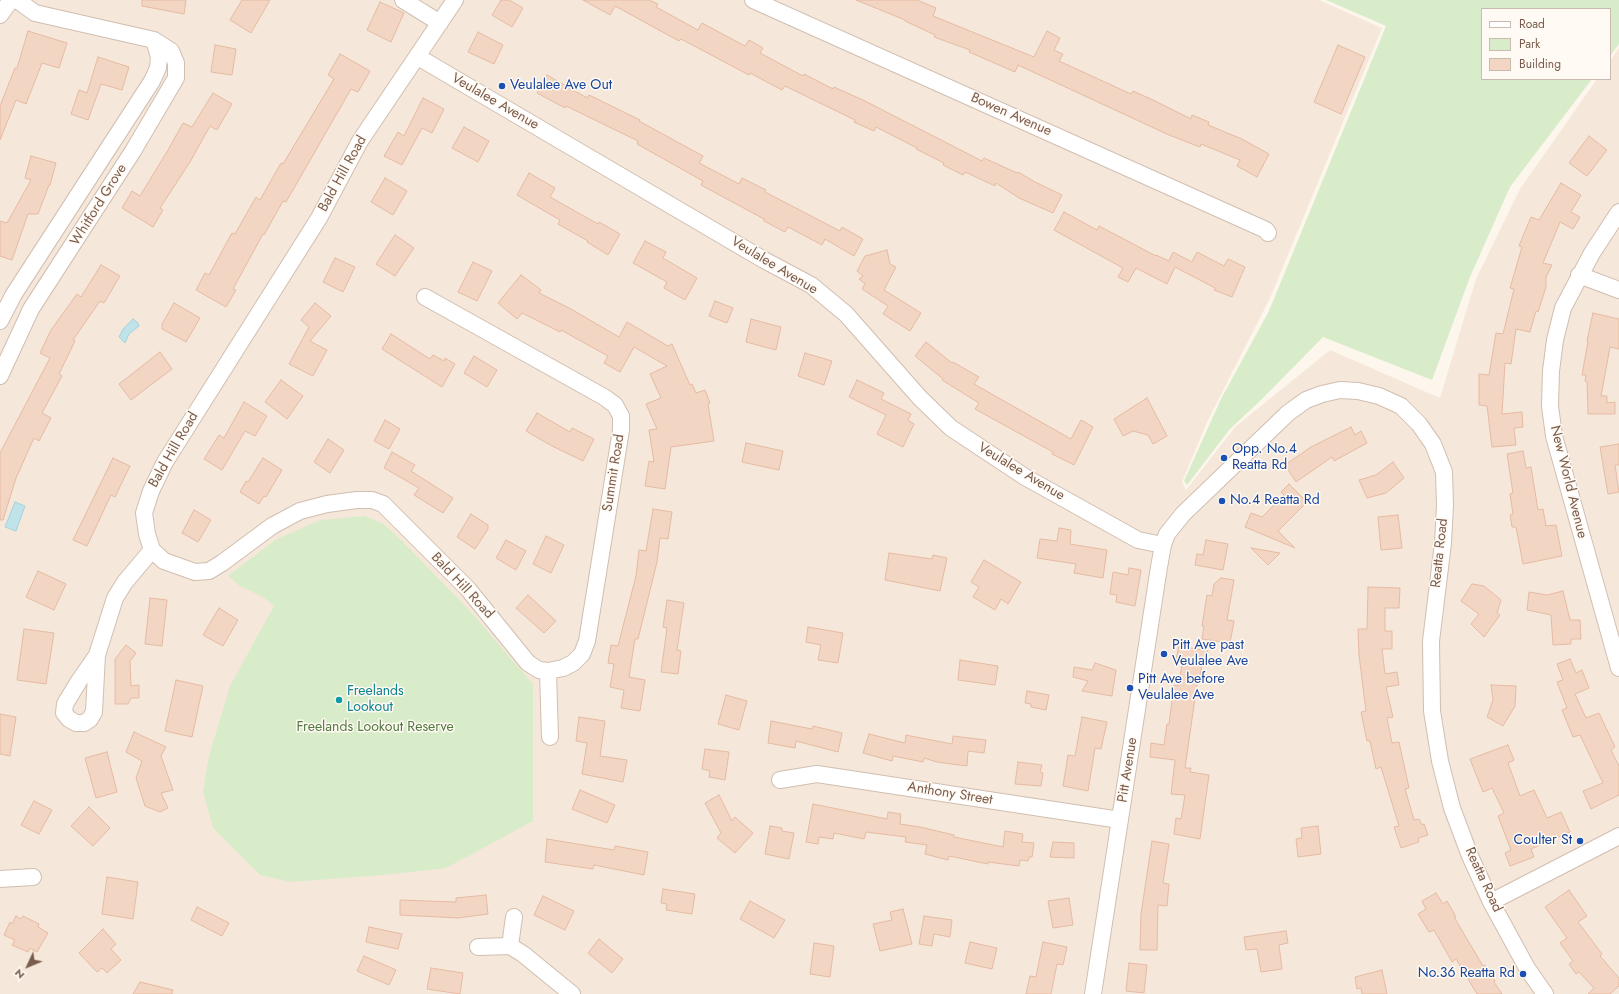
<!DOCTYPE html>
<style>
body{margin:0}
#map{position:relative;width:1619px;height:994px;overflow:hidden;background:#fdf6ec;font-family:Jost,sans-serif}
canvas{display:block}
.legend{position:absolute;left:1481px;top:8px;width:130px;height:72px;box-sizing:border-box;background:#fffaf3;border:1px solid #cabbb1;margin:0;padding:5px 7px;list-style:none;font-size:12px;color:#7a5c4d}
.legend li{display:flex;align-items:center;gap:8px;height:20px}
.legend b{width:20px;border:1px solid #cabbb1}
.north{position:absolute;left:8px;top:946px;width:40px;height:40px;-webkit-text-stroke:3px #fffaf3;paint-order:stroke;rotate:226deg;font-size:11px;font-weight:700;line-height:16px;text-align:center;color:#7a5c4d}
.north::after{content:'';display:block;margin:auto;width:14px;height:18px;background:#7a5c4d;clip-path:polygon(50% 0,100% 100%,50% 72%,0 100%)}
</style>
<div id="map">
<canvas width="1619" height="994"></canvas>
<ul class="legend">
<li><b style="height:5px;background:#fff"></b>Road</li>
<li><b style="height:11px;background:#d8ecc9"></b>Park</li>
<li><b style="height:11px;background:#f3d5c3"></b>Building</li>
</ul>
<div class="north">N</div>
</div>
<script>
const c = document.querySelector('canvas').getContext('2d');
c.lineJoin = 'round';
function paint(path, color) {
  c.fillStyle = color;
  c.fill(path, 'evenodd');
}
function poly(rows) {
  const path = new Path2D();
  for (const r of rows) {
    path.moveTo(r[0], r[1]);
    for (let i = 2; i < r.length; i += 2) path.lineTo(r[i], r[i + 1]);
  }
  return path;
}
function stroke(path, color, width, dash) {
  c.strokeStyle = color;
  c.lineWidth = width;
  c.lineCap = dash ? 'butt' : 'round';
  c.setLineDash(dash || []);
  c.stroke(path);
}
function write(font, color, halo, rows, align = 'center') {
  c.font = font + ' Jost,sans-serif';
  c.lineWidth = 3;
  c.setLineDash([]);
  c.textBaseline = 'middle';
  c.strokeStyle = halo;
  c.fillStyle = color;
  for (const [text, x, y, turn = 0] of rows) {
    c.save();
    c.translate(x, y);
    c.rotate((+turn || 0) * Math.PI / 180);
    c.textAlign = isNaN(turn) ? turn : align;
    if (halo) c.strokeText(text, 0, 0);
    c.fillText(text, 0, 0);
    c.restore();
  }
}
const residential = poly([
 [0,0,1319,0,1382,28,1270,298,1207,422,1182,482,1186,490,1235,427,1330,350,1440,398,1476,279,1520,189,1597,79,1610,79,1610,61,1619,48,1619,994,0,994]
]);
const green = poly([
 [1326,0,1619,0,1619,44,1610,56,1610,9,1482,9,1482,79,1592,79,1510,187,1470,277,1432,380,1323,337,1262,399,1230,429,1187,485,1184,481,1221,399,1269,311,1386,26],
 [364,516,384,524,405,544,469,610,533,684,533,821,446,868,383,875,290,882,260,875,213,828,203,791,209,756,230,686,274,606,263,597,240,586,228,576,275,540,320,520]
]);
const water = poly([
 [133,319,138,323,139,326,129,334,125,343,119,337,123,329,133,319],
 [15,502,25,506,16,531,5,527,15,502]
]);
const building = poly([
 [142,0,186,0,184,14,142,6,142,0],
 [242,0,270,0,251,33,230,20,242,0],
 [501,0,509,0,523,8,512,27,492,15,501,0],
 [583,0,649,0,658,4,656,7,698,30,702,23,745,46,749,40,763,48,760,53,803,76,804,74,833,89,834,87,865,101,982,161,984,158,1017,173,1018,172,1035,182,1062,195,1053,213,1019,198,996,183,995,186,965,172,963,175,943,165,944,163,916,149,917,148,876,127,874,131,854,122,855,120,785,86,782,90,750,73,749,75,681,39,679,41,615,6,610,15,583,0],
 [856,0,917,0,936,8,933,16,1034,57,1047,31,1060,38,1054,50,1063,54,1059,61,1131,94,1133,91,1151,99,1191,119,1192,115,1209,122,1208,125,1242,139,1269,154,1257,177,1237,166,1240,160,1201,144,1200,147,1169,135,1018,65,1015,72,969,52,970,50,934,37,935,35,905,21,905,20,856,0],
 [380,2,404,13,391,42,367,30,380,2],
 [28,31,67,43,59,68,42,63,26,104,16,100,0,140,0,106,15,68,17,68,28,31],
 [478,32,503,45,494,64,468,52,478,32],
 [215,45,236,49,232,75,211,72,215,45],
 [1338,45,1365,57,1341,114,1314,102,1338,45],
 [340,54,370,71,358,92,351,89,286,202,283,201,264,235,263,234,233,289,236,290,226,307,196,290,205,273,209,275,232,233,235,234,256,197,260,200,281,163,283,164,334,79,328,75,340,54],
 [98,57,129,67,122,90,101,84,88,120,71,114,79,90,87,93,98,57],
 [547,75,587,98,589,95,640,120,639,121,703,156,699,163,739,184,742,178,766,190,765,192,840,231,842,227,863,239,854,256,825,239,822,245,788,227,785,232,764,221,764,219,701,185,703,181,637,144,638,141,566,106,565,108,537,93,547,75],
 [213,93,232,104,217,130,210,126,190,162,160,208,163,210,153,227,122,208,132,191,140,196,168,150,183,123,192,127,213,93],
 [423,98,444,109,432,133,422,128,402,165,384,156,398,132,404,136,423,98],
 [464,127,489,141,478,162,452,148,464,127],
 [1589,136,1607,150,1587,176,1569,163,1589,136],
 [31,156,56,163,50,185,49,185,38,214,28,214,12,260,0,256,0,221,7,223,31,180,25,178,31,156],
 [529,173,555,188,550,197,598,224,599,222,620,234,608,255,587,242,588,241,558,224,560,220,517,195,529,173],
 [385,178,407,191,393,215,371,202,385,178],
 [1561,183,1581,195,1571,212,1580,217,1573,229,1560,222,1543,263,1552,265,1546,277,1546,287,1538,312,1536,311,1530,332,1516,329,1511,364,1505,363,1502,414,1522,412,1523,427,1514,428,1516,445,1492,447,1487,406,1479,405,1479,374,1489,375,1496,333,1503,334,1514,289,1510,288,1522,247,1519,246,1531,217,1539,220,1561,183],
 [1064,212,1097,230,1099,226,1156,256,1156,255,1169,261,1173,252,1192,262,1197,252,1224,266,1228,259,1245,267,1232,297,1214,290,1215,288,1175,267,1167,284,1136,268,1128,282,1118,277,1123,268,1054,230,1064,212],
 [395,235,414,248,395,276,376,264,395,235],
 [645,241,666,252,663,258,697,278,685,300,664,288,667,282,633,263,645,241],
 [887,250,890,264,896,267,884,290,921,313,910,331,883,314,888,306,862,289,865,284,859,279,863,276,857,271,865,256,887,250],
 [335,258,355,267,343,292,323,282,335,258],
 [473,262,492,271,477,301,458,292,473,262],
 [101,265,120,276,104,303,100,301,73,340,75,341,59,374,62,376,42,413,51,418,39,441,34,438,16,478,3,520,0,520,0,453,50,358,40,353,51,330,77,294,81,297,101,265],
 [521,275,541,290,539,293,571,309,619,337,627,322,668,346,672,344,690,385,692,384,696,393,705,390,710,403,708,404,714,441,671,447,665,489,645,486,649,461,654,462,649,430,657,429,646,404,661,398,650,374,667,366,634,347,620,372,604,363,608,356,561,330,560,332,522,313,517,319,498,303,521,275],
 [715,301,733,308,727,323,709,316,715,301],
 [174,303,200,318,186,342,162,329,162,324,174,303],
 [315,303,331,316,310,341,327,350,313,376,289,364,309,327,301,320,315,303],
 [1593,313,1619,319,1619,349,1610,347,1601,396,1607,396,1607,403,1615,402,1615,414,1588,414,1587,382,1585,381,1586,375,1582,375,1588,341,1587,341,1593,313],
 [751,319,781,327,776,350,746,342,751,319],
 [391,334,430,359,433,355,444,361,445,358,455,364,442,387,382,349,391,334],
 [926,342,952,363,953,362,979,377,974,384,1071,439,1081,420,1093,427,1074,465,1052,454,1053,452,975,409,979,403,942,380,943,379,915,356,926,342],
 [160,352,172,369,131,400,119,384,160,352],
 [805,353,832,361,824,385,798,376,805,353],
 [474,356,497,370,487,387,464,373,474,356],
 [281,380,303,396,287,419,265,402,281,380],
 [857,380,884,393,881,399,911,414,908,420,914,424,903,447,877,434,886,415,849,397,857,380],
 [1147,398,1167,436,1153,444,1148,435,1133,431,1123,436,1114,419,1147,398],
 [244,402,267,416,255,436,245,431,222,470,204,459,219,435,224,438,244,402],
 [537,413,570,432,572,428,594,439,583,461,552,446,526,431,537,413],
 [385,420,400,429,389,449,374,441,385,420],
 [1351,427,1355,435,1361,431,1367,443,1334,461,1332,457,1296,482,1285,465,1311,447,1351,427],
 [328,439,344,450,330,473,314,462,328,439],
 [746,443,783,451,779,470,742,462,746,443],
 [1619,444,1619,465,1615,465,1619,492,1608,494,1600,447,1619,444],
 [1523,451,1526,468,1531,467,1538,510,1543,509,1546,526,1556,525,1562,556,1523,564,1516,527,1512,527,1510,515,1513,514,1510,494,1513,493,1507,454,1523,451],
 [392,452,415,465,411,471,453,498,443,513,414,495,419,488,384,468,392,452],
 [113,458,130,466,115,497,111,495,87,546,73,540,113,458],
 [263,458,282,470,266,497,264,496,259,504,240,492,246,481,248,482,263,458],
 [1393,462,1404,478,1386,493,1367,498,1359,480,1376,475,1393,462],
 [1289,484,1307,502,1278,531,1295,548,1245,527,1251,513,1262,517,1284,495,1281,492,1289,484],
 [653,509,672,512,668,539,660,538,657,562,638,639,635,639,629,677,645,680,640,711,621,708,624,690,610,687,614,664,608,663,611,645,618,646,636,576,639,550,646,551,653,509],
 [194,510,211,520,198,542,182,533,194,510],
 [471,514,488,525,488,529,475,549,457,537,471,514],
 [1398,515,1402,548,1381,550,1378,517,1398,515],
 [1059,528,1071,530,1070,544,1107,550,1103,578,1074,573,1076,564,1037,558,1040,539,1057,541,1059,528],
 [546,536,564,545,551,573,533,564,546,536],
 [506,540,526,551,516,570,496,558,506,540],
 [1206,540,1228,544,1223,570,1195,565,1197,554,1203,555,1206,540],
 [1251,548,1280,553,1268,565,1251,548],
 [889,553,932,559,933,555,947,558,940,591,885,580,889,553],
 [984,560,1021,582,1008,604,1001,599,995,610,973,597,979,587,971,582,984,560],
 [1129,568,1141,570,1135,606,1116,602,1117,595,1110,594,1113,572,1128,575,1129,568],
 [38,571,66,584,54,610,26,597,38,571],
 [1221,578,1234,580,1227,620,1234,621,1230,643,1202,639,1204,626,1202,626,1207,595,1212,596,1214,584,1221,578],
 [1472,584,1484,586,1501,600,1497,613,1500,615,1484,637,1471,624,1479,614,1461,601,1472,584],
 [1368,587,1400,588,1399,608,1385,608,1385,631,1392,631,1392,649,1382,649,1385,674,1397,672,1399,685,1386,687,1393,717,1387,718,1392,743,1399,742,1409,788,1405,789,1414,820,1419,819,1422,825,1424,824,1428,835,1418,838,1419,842,1401,848,1394,827,1399,826,1381,767,1376,769,1370,741,1367,741,1361,712,1366,711,1359,655,1358,629,1367,629,1368,587],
 [1563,591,1570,620,1580,620,1581,639,1571,639,1571,644,1553,645,1551,615,1527,610,1529,592,1547,595,1563,591],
 [528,595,556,621,544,633,516,608,528,595],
 [150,598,167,600,162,646,145,644,150,598],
 [667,600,684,603,677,650,681,651,678,674,661,672,667,628,663,627,667,600],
 [219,608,238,620,223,646,203,635,219,608],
 [808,627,843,633,838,663,818,660,821,645,806,642,808,627],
 [24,629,54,633,46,684,17,680,24,629],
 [126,645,136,653,130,661,131,686,139,685,139,698,131,698,128,704,115,704,115,659,126,645],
 [1179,646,1208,651,1206,664,1202,664,1200,677,1198,677,1185,768,1191,768,1190,772,1209,775,1200,839,1174,834,1176,818,1181,819,1185,795,1171,794,1175,760,1150,757,1151,743,1164,745,1167,724,1169,724,1174,685,1178,686,1183,660,1176,659,1179,646],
 [1570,659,1576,673,1582,670,1589,688,1575,694,1586,718,1599,713,1615,747,1611,750,1619,766,1619,795,1591,809,1583,791,1603,783,1580,735,1573,737,1562,710,1567,708,1557,682,1563,680,1557,664,1570,659],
 [960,660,998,666,995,685,958,680,960,660],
 [1095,663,1116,670,1112,696,1082,691,1088,681,1073,677,1074,667,1092,670,1095,663],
 [176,680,203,686,192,737,165,731,176,680],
 [1491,685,1516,686,1515,706,1503,726,1487,717,1493,700,1491,685],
 [1027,691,1049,695,1046,710,1031,707,1031,704,1025,703,1027,691],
 [726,695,747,701,739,730,718,724,726,695],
 [0,714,16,717,10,756,0,754,0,714],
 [579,717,605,721,600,756,627,760,623,782,582,774,587,743,576,741,579,717],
 [1082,717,1107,722,1101,749,1095,748,1088,791,1063,786,1068,755,1075,756,1082,717],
 [771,721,812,729,813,726,842,733,838,752,796,741,795,748,768,743,771,721],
 [134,732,166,747,161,756,173,790,161,793,168,808,160,812,145,806,136,778,142,761,126,752,134,732],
 [869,734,905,743,906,735,952,744,953,736,986,740,984,753,968,751,967,766,937,762,924,758,923,762,893,756,892,761,863,753,869,734],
 [1508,745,1514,760,1508,763,1520,796,1534,790,1547,818,1561,812,1570,832,1531,849,1534,857,1510,866,1505,853,1511,850,1498,816,1504,813,1492,788,1483,792,1470,759,1508,745],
 [705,749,729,752,725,780,709,777,710,771,702,769,705,749],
 [107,752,117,792,96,798,85,758,107,752],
 [1018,762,1042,765,1040,772,1043,773,1041,786,1015,784,1018,762],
 [580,790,615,805,607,823,572,809,580,790],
 [719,795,732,821,735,817,753,833,735,853,717,838,721,833,705,803,719,795],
 [34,801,52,810,39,834,21,825,34,801],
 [813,804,887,819,888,812,901,814,900,824,920,827,954,835,954,837,1003,847,1005,831,1023,834,1022,842,1034,843,1032,857,1029,857,1028,861,1020,860,1019,866,988,862,988,864,949,856,948,860,925,854,927,845,905,842,906,837,866,832,864,839,834,833,833,839,819,837,818,844,806,842,813,804],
 [89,807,110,828,93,846,71,826,89,807],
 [770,826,782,828,782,831,794,833,789,859,765,854,770,826],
 [1318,826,1321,854,1298,857,1296,839,1302,838,1301,828,1318,826],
 [547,839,614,850,615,846,648,852,644,875,594,865,593,869,545,862,547,839],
 [1152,841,1169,844,1163,883,1169,884,1167,906,1158,905,1157,950,1140,950,1141,914,1152,841],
 [1053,842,1074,843,1074,858,1050,857,1053,842],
 [107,877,138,882,133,919,102,914,107,877],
 [663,889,695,894,692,914,666,910,667,904,661,903,663,889],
 [1569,890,1587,916,1578,922,1602,954,1600,956,1619,978,1619,986,1610,994,1588,994,1594,988,1579,972,1576,974,1569,964,1573,961,1560,943,1567,938,1545,907,1569,890],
 [1436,893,1443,904,1447,901,1456,917,1454,917,1483,966,1485,965,1495,981,1494,982,1502,994,1477,994,1456,959,1452,962,1434,930,1429,932,1418,914,1426,909,1422,901,1436,893],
 [486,895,488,914,458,918,400,915,400,900,456,902,456,898,486,895],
 [543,896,574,911,565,930,534,915,543,896],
 [1069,898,1073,925,1053,928,1048,901,1069,898],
 [750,901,785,920,774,938,740,919,750,901],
 [197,907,229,923,222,936,191,920,197,907],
 [903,909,912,944,880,951,873,924,892,920,890,912,903,909],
 [16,916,21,919,23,916,39,924,38,927,48,933,37,952,30,948,28,952,12,945,15,940,4,935,10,922,12,924,16,916],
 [924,916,952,920,950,937,934,934,932,946,919,944,924,916],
 [369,927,402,934,398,949,366,942,369,927],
 [103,929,116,944,111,949,121,960,107,973,102,968,97,972,79,953,103,929],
 [1286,931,1288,943,1279,945,1282,969,1261,972,1257,949,1246,950,1244,937,1286,931],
 [599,939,623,959,612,973,588,953,599,939],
 [970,942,997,948,992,969,965,963,970,942],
 [1043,942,1067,947,1063,965,1057,964,1051,994,1026,994,1030,976,1036,977,1043,942],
 [814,943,834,946,830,977,810,974,814,943],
 [364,956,396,970,389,985,357,971,364,956],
 [1129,963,1147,965,1144,993,1126,991,1129,963],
 [431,968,463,973,460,994,427,989,431,968],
 [1382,970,1387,994,1362,994,1361,988,1357,989,1355,977,1382,970],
 [140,982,173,990,172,994,133,994,140,982]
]);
const minor = poly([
 [403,0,440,23],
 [455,0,360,141,319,218,165,462,151,491,144,513,147,534,152,550,164,561,195,572,209,571,222,563,272,526,300,511,327,504,357,500,372,500,383,504,468,589,528,663,539,670,548,671],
 [753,0,1266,230,1268,233],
 [0,15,11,0],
 [418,57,764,260,811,285,846,314,920,398,951,428,1025,477,1138,540,1163,545],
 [1619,212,1592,253,1563,308,1555,340,1551,371,1550,406,1554,436,1619,668],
 [1579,275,1619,290],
 [425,297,604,397,615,405,621,416,621,430,587,641,582,654,573,663,563,668,548,671,550,737],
 [0,321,14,294,152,81,158,68,159,57,154,40],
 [0,376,31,309,133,151,176,78,176,63,171,51,154,40,35,13,17,0],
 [97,655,79,681,65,704,64,713,69,719,76,723,84,723,90,719,94,712,97,655,115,598,125,582,152,550],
 [780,780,817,774,1120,820],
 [0,879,33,877],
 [1491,902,1619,836],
 [514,917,510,946,523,954,572,994],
 [478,947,510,946],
 [1093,994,1159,567,1163,545,1167,534,1183,514,1288,413,1306,400,1322,394,1340,390,1358,391,1379,396,1401,406,1419,424,1433,444,1444,472,1445,505,1443,543,1431,641,1432,711,1440,761,1452,808,1470,856,1491,902,1527,968,1545,994]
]);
const markers = [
 [502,86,4,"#1a4fb4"],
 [1224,458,4,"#1a4fb4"],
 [1222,501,4,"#1a4fb4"],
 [1164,654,4,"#1a4fb4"],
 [1130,688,4,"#1a4fb4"],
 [339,700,4,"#0f9aa8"],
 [1580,841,4,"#1a4fb4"],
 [1523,974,4,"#1a4fb4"]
];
const transitNames = [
 ["Veulalee Ave Out",510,86],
 ["Opp. No.4",1232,450],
 ["Reatta Rd",1232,466],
 ["No.4 Reatta Rd",1230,501],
 ["Pitt Ave past",1172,646],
 ["Veulalee Ave",1172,662],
 ["Pitt Ave before",1138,680],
 ["Veulalee Ave",1138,696],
 ["Coulter St",1572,841,"right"],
 ["No.36 Reatta Rd",1515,974,"right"]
];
const streetNames = [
 ["Veulalee Avenue",495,102,30],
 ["Bowen Avenue",1011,115,24],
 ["Bald Hill Road",343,174,-61],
 ["Whitford Grove",99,205,-58],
 ["Veulalee Avenue",774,266,31],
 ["Bald Hill Road",174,450,-60],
 ["Veulalee Avenue",1021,472,31],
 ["Summit Road",614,473,-81],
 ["New World Avenue",1568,482,76],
 ["Reatta Road",1440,553,-84],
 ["Bald Hill Road",462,586,47],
 ["Pitt Avenue",1128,770,-81],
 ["Anthony Street",950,794,9],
 ["Reatta Road",1483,880,65]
];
const cultureNames = [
 ["Freelands",347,692],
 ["Lookout",347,708]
];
const parkNames = [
 ["Freelands Lookout Reserve",375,728]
];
paint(residential, '#f5e8da');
paint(green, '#d8ecc9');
paint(water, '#bfe3e8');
stroke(water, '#a5d3da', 1);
paint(building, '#f3d5c3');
stroke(building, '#e6bba3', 1);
stroke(minor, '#d1beb0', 18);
stroke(minor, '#fff', 16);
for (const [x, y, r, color] of markers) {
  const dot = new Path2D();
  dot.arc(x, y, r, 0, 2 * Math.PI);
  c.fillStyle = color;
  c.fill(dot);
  stroke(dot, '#fffaf3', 1.5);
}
write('14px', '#164399', '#fffaf3', transitNames, 'left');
write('14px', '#7a5c4d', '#fffaf3', streetNames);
write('14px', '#0d838f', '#fffaf3', cultureNames, 'left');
write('14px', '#537a41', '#fffaf3', parkNames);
</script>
